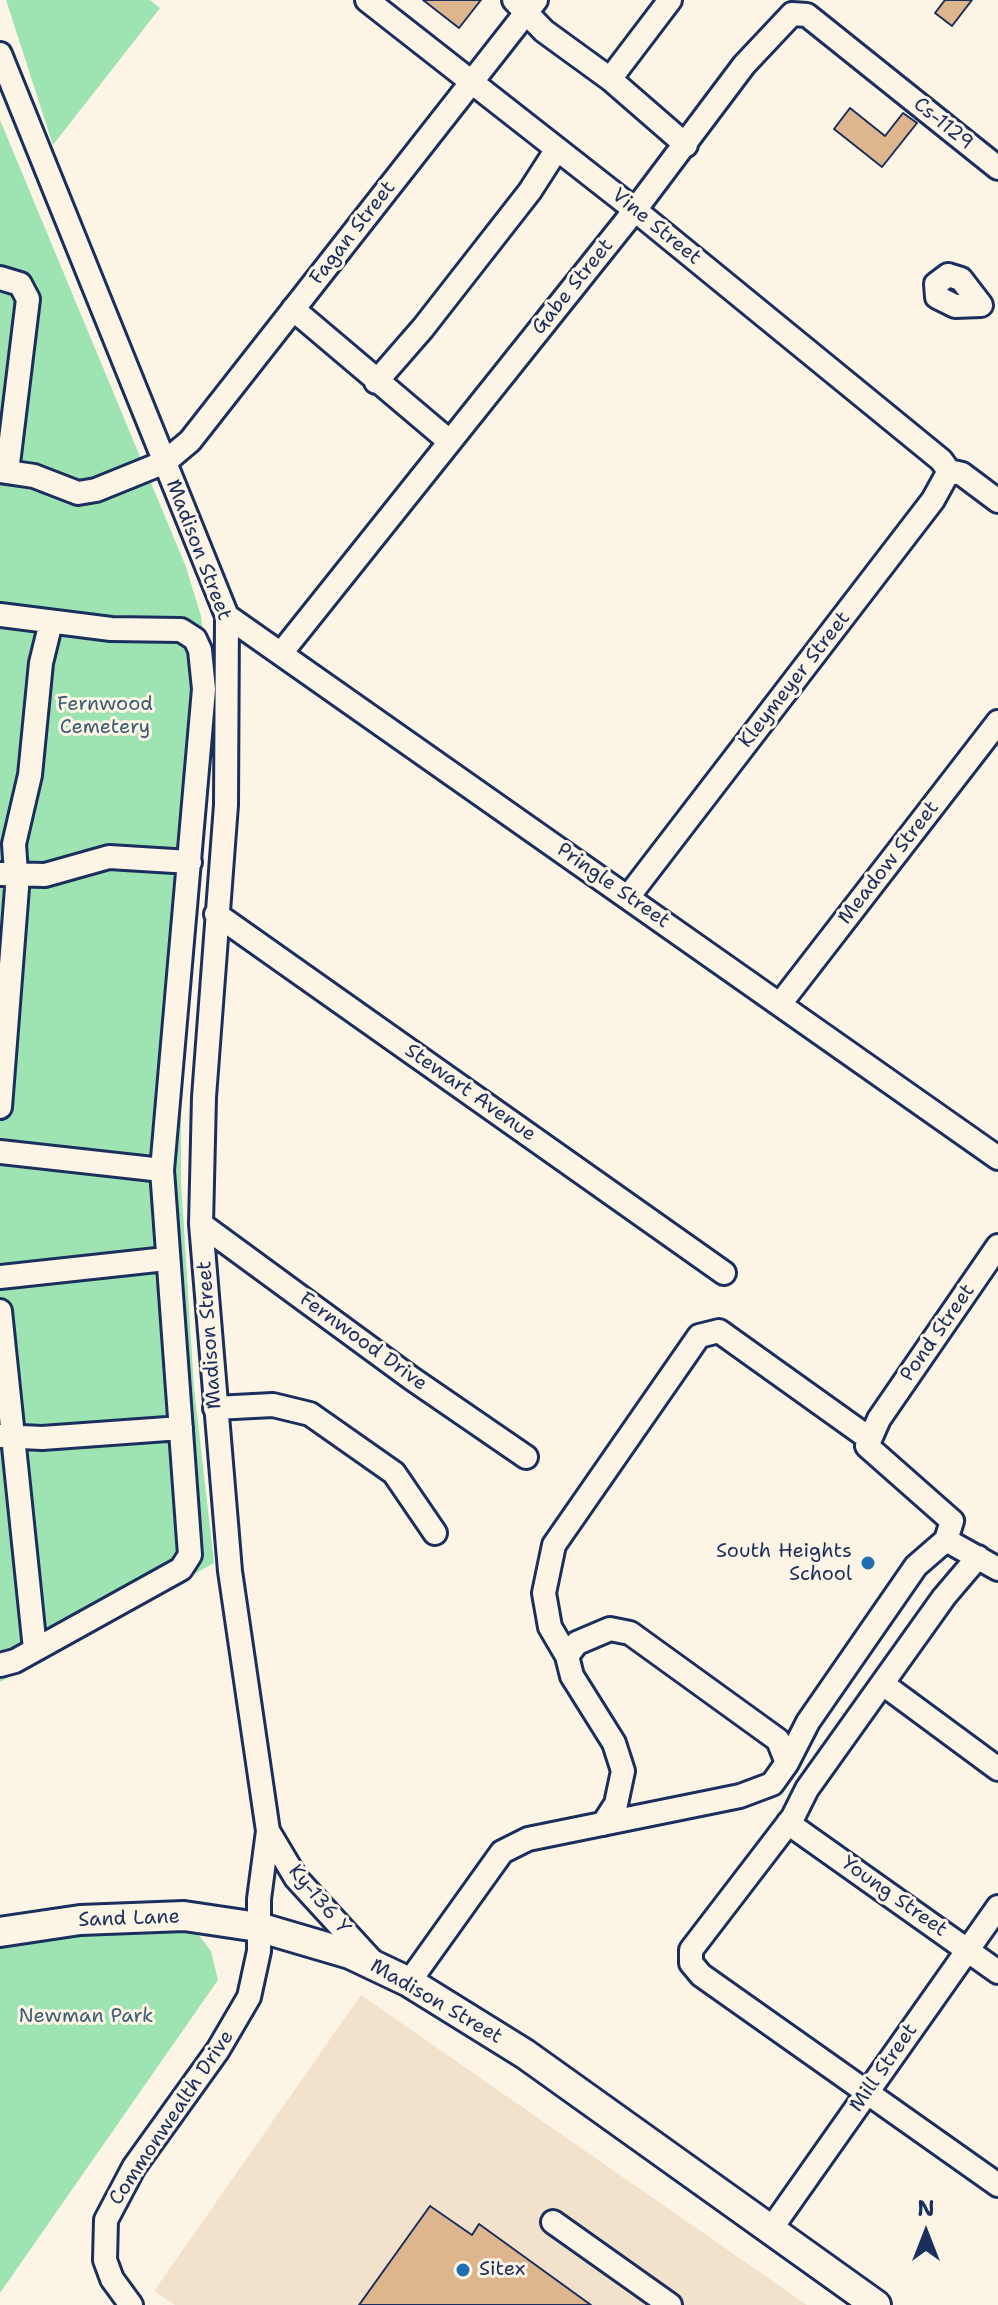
<!DOCTYPE html>
<style>
body{margin:0}
#map{position:relative;width:998px;height:2305px;overflow:hidden;background:#fcf5e5;font-family:"Shantell Sans",sans-serif}
canvas{display:block}
.north{position:absolute;left:886px;top:2193px;width:80px;height:80px;-webkit-text-stroke:6px #fcf5e5;paint-order:stroke;rotate:0deg;font-size:22px;font-weight:700;line-height:32px;text-align:center;color:#1b2f5e}
.north::after{content:'';display:block;margin:auto;width:28px;height:36px;background:#1b2f5e;clip-path:polygon(50% 0,100% 100%,50% 72%,0 100%)}
</style>
<div id="map">
<canvas width="998" height="2305"></canvas>
<div class="north">N</div>
</div>
<script>
const c = document.querySelector('canvas').getContext('2d');
c.lineJoin = 'round';
function paint(path, color) {
  c.fillStyle = color;
  c.fill(path, 'evenodd');
}
function poly(rows) {
  const path = new Path2D();
  for (const r of rows) {
    path.moveTo(r[0], r[1]);
    for (let i = 2; i < r.length; i += 2) path.lineTo(r[i], r[i + 1]);
  }
  return path;
}
function stroke(path, color, width, dash) {
  c.strokeStyle = color;
  c.lineWidth = width;
  c.lineCap = dash ? 'butt' : 'round';
  c.setLineDash(dash || []);
  c.stroke(path);
}
function write(font, color, halo, rows, align = 'center') {
  c.font = font + ' "Shantell Sans",sans-serif';
  c.lineWidth = 6;
  c.setLineDash([]);
  c.textBaseline = 'middle';
  c.strokeStyle = halo;
  c.fillStyle = color;
  for (const [text, x, y, turn = 0] of rows) {
    c.save();
    c.translate(x, y);
    c.rotate((+turn || 0) * Math.PI / 180);
    c.textAlign = isNaN(turn) ? turn : align;
    if (halo) c.strokeText(text, 0, 0);
    c.fillText(text, 0, 0);
    c.restore();
  }
}
const built = poly([
 [361,1995,807,2305,175,2305,154,2291]
]);
const green = poly([
 [6,0,150,0,160,8,53,145],
 [0,120,186,567,201,616,212,720,181,1083,181,1181,194,1388,214,1563,0,1682],
 [184,1916,211,1951,218,1980,0,2293,0,1941]
]);
const building = poly([
 [423,0,481,0,459,28,423,0],
 [945,0,972,0,952,26,935,13,945,0],
 [850,108,885,136,903,113,917,123,882,167,834,129,850,108],
 [430,2206,472,2235,479,2224,591,2305,359,2305,430,2206]
]);
const minor = poly([
 [367,0,635,210,941,460,949,471,933,500,628,897],
 [514,0,544,31,610,79,686,145],
 [0,54,227,616,226,805,204,1097,201,1224,230,1571,268,1831,259,1899,259,1951,249,1997,218,2050,134,2167,106,2220,105,2260,112,2279,131,2305],
 [610,79,670,0],
 [948,275,961,279,981,305,955,306,937,297,936,284,948,275],
 [0,278,20,284,28,299,7,472],
 [293,309,449,441],
 [376,382,423,328,530,191,557,149],
 [0,471,34,476,78,493,96,490,165,462,190,441,536,0],
 [949,471,962,474,998,501],
 [0,615,111,629,181,630,195,639,200,650,204,689,162,1170,190,1555,181,1569,15,1661,0,1665],
 [227,616,998,1158],
 [282,652,635,210,744,65,792,14,807,15,998,168],
 [1,874,45,875,109,857,190,862],
 [216,914,724,1273],
 [780,1004,998,722],
 [0,1107,17,888,14,844,30,775,41,663,51,622],
 [0,1152,162,1170],
 [201,1224,411,1378,526,1457],
 [0,1277,166,1259],
 [0,1311,35,1649],
 [215,1408,273,1405,310,1414,394,1473,435,1533],
 [1,1436,42,1438,181,1428],
 [946,1540,998,1569],
 [978,1557,944,1597,807,1789,793,1817,691,1950,691,1963,701,1975,998,2185],
 [567,1656,550,1627,544,1593,554,1545,699,1336,719,1331,870,1439],
 [883,1684,998,1769],
 [787,1763,808,1722,916,1566,946,1540,952,1521,867,1446,879,1419,998,1246],
 [788,1823,998,1972],
 [268,1831,296,1878,373,1962],
 [409,1982,502,1852,528,1839,740,1796,772,1784,787,1763,778,1740,630,1633,610,1629,577,1643,567,1656,572,1676,614,1743,623,1771,616,1804,603,1824],
 [553,2222,670,2305],
 [771,2229,998,1907]
]);
const major = poly([
 [0,1932,80,1920,184,1916,258,1927,350,1954,409,1982,525,2054,876,2305]
]);
const markers = [
 [868,1563,8,"#1f6fb2"],
 [463,2270,8,"#1f6fb2"]
];
const streetNames = [
 ["Cs-1129",943,124,39],
 ["Vine Street",656,227,39],
 ["Fagan Street",353,233,-52],
 ["Gabe Street",573,287,-51],
 ["Madison Street",198,550,69],
 ["Kleymeyer Street",795,680,-52],
 ["Meadow Street",889,863,-52],
 ["Pringle Street",613,886,35],
 ["Stewart Avenue",470,1093,35],
 ["Pond Street",938,1333,-55],
 ["Madison Street",210,1335,-94],
 ["Fernwood Drive",363,1342,36],
 ["Young Street",894,1897,35],
 ["Ky-136 Y",319,1900,50],
 ["Sand Lane",129,1919,-2],
 ["Madison Street",436,2002,30],
 ["Mill Street",884,2068,-55],
 ["Commonwealth Drive",172,2118,-56]
];
const parkNames = [
 ["Fernwood",105,705],
 ["Cemetery",105,728],
 ["Newman Park",86,2017]
];
const poiNames = [
 ["South Heights",852,1552],
 ["School",852,1575],
 ["Sitex",479,2270,"left"]
];
paint(built, '#f3e2cb');
paint(green, '#9de4b2');
paint(building, '#ddb68e');
stroke(building, '#1b2f5e', 2);
stroke(minor, '#1b2f5e', 28);
stroke(major, '#1b2f5e', 34);
stroke(minor, '#fcf5e5', 22);
stroke(major, '#fcf5e5', 28);
for (const [x, y, r, color] of markers) {
  const dot = new Path2D();
  dot.arc(x, y, r, 0, 2 * Math.PI);
  c.fillStyle = color;
  c.fill(dot);
  stroke(dot, '#fcf5e5', 3);
}
write('20px', '#1b2f5e', '#fcf5e5', streetNames);
write('20px', '#3c5c73', '#fcf5e5', parkNames);
write('20px', '#1b2f5e', '#fcf5e5', poiNames, 'right');
</script>
